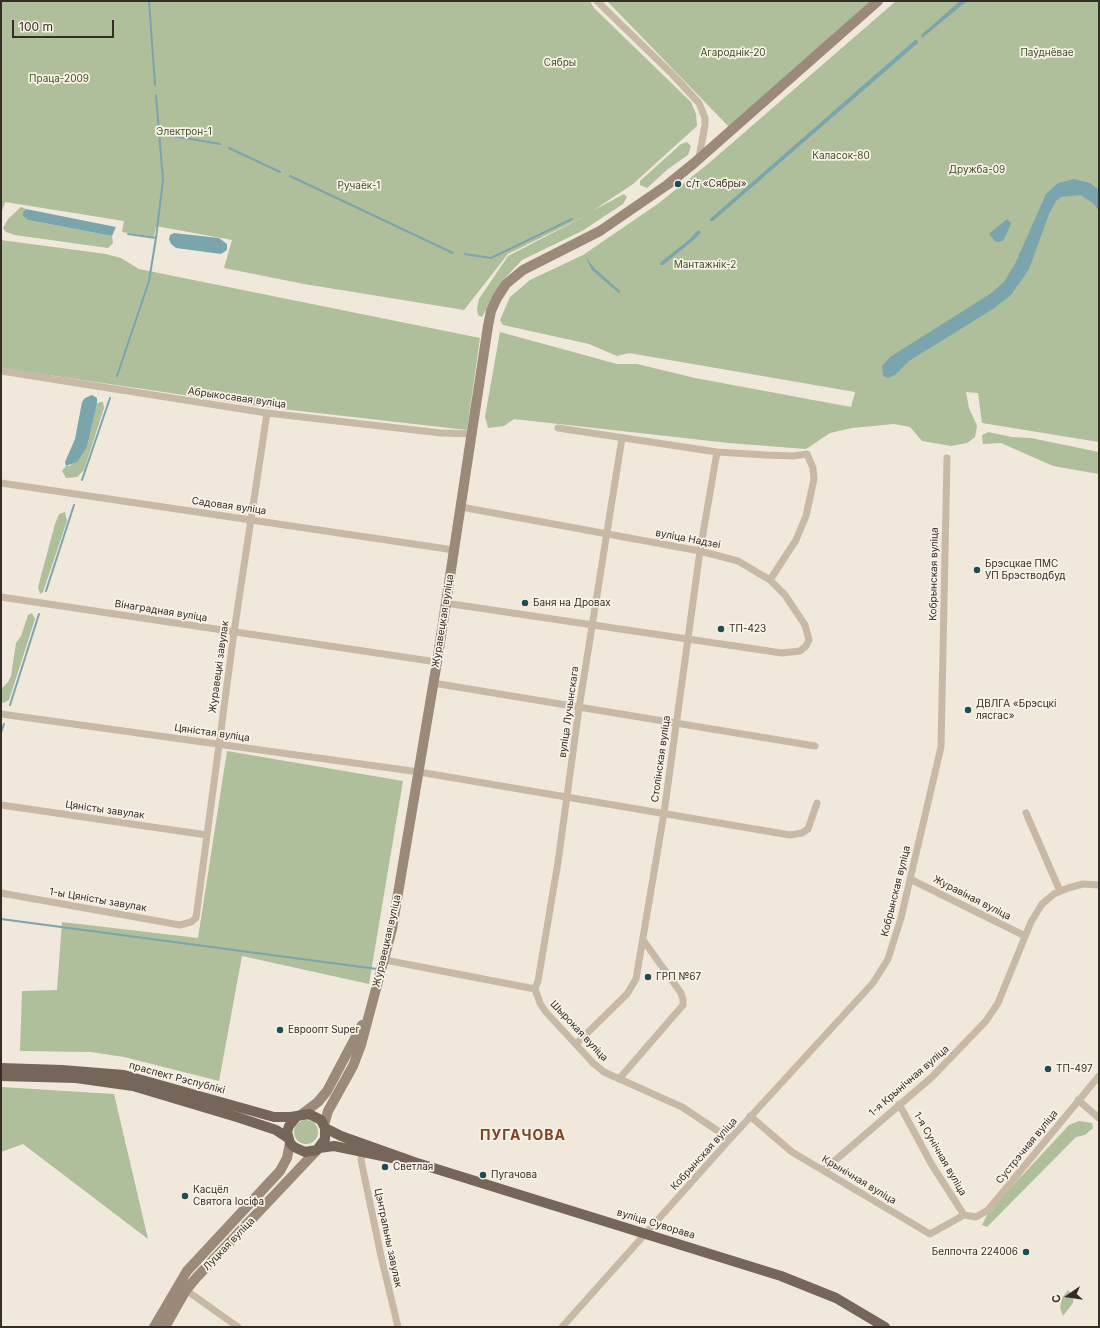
<!DOCTYPE html>
<meta charset="utf-8">
<style>
body{margin:0}
#map{position:relative;width:1100px;height:1328px;overflow:hidden;background:#f0e8db;font-family:Inter,sans-serif}
canvas{display:block}
.frame{position:absolute;inset:0;border:2px solid #352d27;pointer-events:none}
.north{position:absolute;left:1048px;top:1276px;width:40px;height:40px;-webkit-text-stroke:3px #f8f2e7;paint-order:stroke;rotate:257deg;font-size:11px;font-weight:700;line-height:16px;text-align:center;color:#352d27}
.north::after{content:'';display:block;margin:auto;width:14px;height:18px;background:#352d27;clip-path:polygon(50% 0,100% 100%,50% 72%,0 100%)}
.scale{position:absolute;left:12px;top:20px;width:102px;height:18px;box-sizing:border-box;border:2px solid #352d27;border-top:0;padding-left:5px;font-size:12px;line-height:14px;white-space:nowrap;color:#352d27;-webkit-text-stroke:3px #f8f2e7;paint-order:stroke}
</style>
<div id="map">
<canvas width="1100" height="1328"></canvas>
<div class="frame"></div>
<div class="north">С</div>
<div class="scale">100 m</div>
</div>
<script>
const c = document.querySelector('canvas').getContext('2d');
c.lineJoin = 'round';
function paint(path, color) {
  c.fillStyle = color;
  c.fill(path, 'evenodd');
}
function poly(rows) {
  const path = new Path2D();
  for (const r of rows) {
    if (r.length === 3) {
      path.moveTo(r[0] + r[2], r[1]);
      path.arc(r[0], r[1], r[2], 0, 2 * Math.PI);
      continue;
    }
    path.moveTo(r[0], r[1]);
    for (let i = 2; i < r.length; i += 2) path.lineTo(r[i], r[i + 1]);
  }
  return path;
}
function stroke(path, color, width, dash) {
  c.strokeStyle = color;
  c.lineWidth = width;
  c.lineCap = dash ? 'butt' : 'round';
  c.setLineDash(dash || []);
  c.stroke(path);
}
function write(font, color, halo, rows, align = 'center') {
  c.font = font + ' Inter,sans-serif';
  c.lineWidth = 3.5;
  c.setLineDash([]);
  c.textBaseline = 'middle';
  c.strokeStyle = halo;
  c.fillStyle = color;
  for (const [text, x, y, turn = 0] of rows) {
    c.save();
    c.translate(x, y);
    c.rotate((+turn || 0) * Math.PI / 180);
    c.textAlign = isNaN(turn) ? turn : align;
    if (halo) c.strokeText(text, 0, 0);
    c.fillText(text, 0, 0);
    c.restore();
  }
}
const green = poly([
 [1,1,590,1,594,8,691,102,696,114,697,126,633,184,594,210,624,194,627,197,623,204,582,231,522,260,503,280,482,317,478,315,477,309,479,299,508,256,589,214,508,254,464,310,304,284,224,268,232,240,156,226,154,237,122,232,124,221,5,202,1,214],
 [607,1,873,1,729,127],
 [896,1,1099,1,1099,442,982,423,978,393,966,392,969,408,977,426,975,437,967,443,951,446,922,441,910,427,894,424,852,428,830,433,806,449,729,443,514,419,504,426,488,428,485,417,500,332,617,364,637,364,695,378,851,407,855,392,629,353,617,356,589,344,503,325,500,320,510,297,530,280,583,255,659,203,709,163],
 [687,142,691,146,688,155,668,169,647,188,640,185,640,181,681,144],
 [21,207,26,209,23,212,23,216,28,220,112,236,113,243,108,248,15,235,6,232,3,228,8,219],
 [1,240,106,254,121,258,139,269,480,338,467,430,265,407,1,368],
 [100,402,103,402,104,408,84,470,77,477,66,478,62,471,66,466,70,466,87,447,97,404],
 [988,432,1012,437,1031,438,1099,452,1099,474,1053,466,1001,443,983,444,982,435],
 [65,512,67,521,43,592,40,594,38,587,55,524,59,514],
 [32,613,35,619,9,700,3,703,1,701,1,689,8,682,11,676,16,643,21,636,28,615],
 [227,751,403,781,369,984,242,956,219,1081,124,1057,91,1052,20,1051,22,991,57,990,62,922,198,938],
 [1,1087,114,1094,148,1239,23,1144,1,1152],
 [306,1132,12],
 [1079,1121,1092,1123,1093,1128,1085,1135,1076,1137,987,1227,982,1225,989,1211,1069,1125],
 [1068,1290,1073,1296,1073,1303,1063,1316,1060,1307,1062,1298]
]);
const water = poly([
 [960,1,967,1,922,38,921,35],
 [915,40,917,40,918,43,713,221,710,221,710,219],
 [1074,179,1090,183,1099,190,1099,211,1093,203,1080,195,1061,197,1056,201,1049,214,1029,269,1011,295,993,309,909,361,895,375,888,378,883,376,882,366,890,357,990,294,1004,282,1015,264,1046,194,1058,183],
 [26,209,116,227,112,236,28,220,23,216,23,212],
 [1007,219,1011,223,1007,233,1003,241,996,242,989,234],
 [698,230,701,232,696,238,663,265,660,265,661,262,690,239],
 [174,233,219,238,227,244,227,250,221,254,176,248,171,244,169,239,170,235],
 [585,256,594,268,620,291,620,294,592,270],
 [92,395,97,398,97,404,87,447,77,462,66,466,65,462,75,439,82,402,85,398]
]);
const stream = poly([
 [149,1,155,85],
 [168,135,220,144],
 [229,148,280,172],
 [290,176,453,253],
 [128,234,156,238],
 [465,254,491,258,572,219],
 [117,376,149,281,156,238,163,180,156,95],
 [82,480,110,398],
 [46,591,74,505],
 [10,705,39,614],
 [1,733,4,724],
 [1,919,377,969]
]);
const street = poly([
 [597,1,672,74,699,103,705,118,705,125,699,158],
 [1,371,267,413,441,433,472,434],
 [558,428,717,452,766,455,793,456,807,454,813,468,814,479,806,516,796,540,770,580],
 [1,483,454,550],
 [1,597,437,662],
 [445,603,782,653,800,651,806,646,809,640,805,625,785,595,770,580,738,561,700,551,461,507],
 [433,683,815,746],
 [1,714,419,772,790,835,802,833,808,829,817,803],
 [1,805,207,835],
 [1026,813,1060,891],
 [910,879,1025,936],
 [1,893,180,925,191,922,196,918,234,632,267,413],
 [385,960,535,989,540,1003,545,1011,593,1063,604,1072,682,1107,730,1139],
 [535,989,538,981,558,862,579,708,622,438],
 [576,1044,627,994,636,979,664,813,700,551,717,452],
 [619,1079,683,1005,683,1000,681,993,643,940],
 [1078,1100,1099,1118],
 [899,1104,932,1165,964,1215],
 [750,1116,792,1152,930,1234,964,1215],
 [362,1152,361,1160,381,1256,398,1327],
 [824,1170,932,1077,986,1021,998,1003,1031,922,1042,904,1054,894,1068,888,1083,884,1099,885],
 [964,1215,976,1217,988,1210,1099,1076],
 [183,1288,238,1327],
 [562,1327,730,1139,873,983,888,959,901,918,941,747,947,458]
]);
const secondary = poly([
 [302,1114,318,1102,327,1091,362,1025],
 [324,1125,328,1111,353,1066,361,1045,392,929,437,662,488,326,491,311,497,298,506,284,523,270,600,231,667,185,693,164,878,1],
 [154,1327,187,1271,280,1171,287,1158,290,1143],
 [165,1327,186,1290,196,1278,317,1150]
]);
const primary = poly([
 [1,1068,62,1070,124,1075,274,1117,291,1117,309,1114,321,1120,325,1128,325,1139,317,1150,305,1152,294,1147,290,1143,287,1132,289,1126,297,1116],
 [1,1076,76,1078,133,1086,240,1118,276,1130,288,1138],
 [325,1128,341,1136,414,1162,781,1276,836,1298,885,1327],
 [319,1148,334,1146,392,1158]
]);
const markers = [
 [678,184,4,"#1f4b54"],
 [977,570,4,"#1f4b54"],
 [525,603,4,"#1f4b54"],
 [721,629,4,"#1f4b54"],
 [968,710,4,"#1f4b54"],
 [648,977,4,"#1f4b54"],
 [280,1030,4,"#1f4b54"],
 [1048,1069,4,"#1f4b54"],
 [385,1167,4,"#1f4b54"],
 [483,1175,4,"#1f4b54"],
 [185,1196,4,"#1f4b54"],
 [1026,1252,4,"#1f4b54"]
];
const parkNames = [
 ["Агароднік-20",733,53],
 ["Паўднёвае",1047,53],
 ["Сябры",560,63],
 ["Праца-2009",59,79],
 ["Электрон-1",184,132],
 ["Каласок-80",841,156],
 ["Дружба-09",977,170],
 ["Ручаёк-1",359,186],
 ["Мантажнік-2",705,265]
];
const poiNames = [
 ["с/т «Сябры»",686,184],
 ["Брэсцкае ПМС",985,564],
 ["УП Брэстводбуд",985,576],
 ["Баня на Дровах",533,603],
 ["ТП-423",729,629],
 ["ДВЛГА «Брэсцкі",976,704],
 ["лясгас»",976,716],
 ["ГРП №67",656,977],
 ["Евроопт Super",288,1030],
 ["ТП-497",1056,1069],
 ["Светлая",393,1167],
 ["Пугачова",491,1175],
 ["Касцёл",193,1190],
 ["Святога Іосіфа",193,1202],
 ["Белпочта 224006",1018,1252,"right"]
];
const streetNames = [
 ["Абрыкосавая вуліца",237,398,8],
 ["Садовая вуліца",229,506,8],
 ["вуліца Надзеі",688,539,11],
 ["Кобрынская вуліца",934,574,-89],
 ["Вінаградная вуліца",161,611,9],
 ["Журавецкая вуліца",443,621,-81],
 ["Журавецкі завулак",219,667,-82],
 ["вуліца Лучынскага",569,712,-82],
 ["Цяністая вуліца",212,733,8],
 ["Столінская вуліца",661,759,-82],
 ["Цяністы завулак",105,810,8],
 ["Кобрынская вуліца",896,891,-76],
 ["Журавіная вуліца",972,898,27],
 ["1-ы Цяністы завулак",98,900,10],
 ["Журавецкая вуліца",387,941,-77],
 ["Шырокая вуліца",579,1031,47],
 ["праспект Рэспублікі",177,1078,15],
 ["1-я Крынічная вуліца",909,1081,-41],
 ["Сустрэчная вуліца",1027,1147,-51],
 ["Кобрынская вуліца",704,1154,-48],
 ["1-я Сунічная вуліца",940,1154,60],
 ["Крынічная вуліца",859,1180,31],
 ["вуліца Суворава",656,1224,17],
 ["Цэнтральны завулак",388,1238,78],
 ["Луцкая вуліца",229,1244,-46]
];
const districtNames = [
 ["ПУГАЧОВА",523,1136]
];
paint(green, '#afbe9b');
paint(water, '#7ba5ac');
stroke(stream, '#7ba5ac', 2);
stroke(street, '#c8b9a7', 7);
stroke(secondary, '#9b8979', 10);
stroke(primary, '#766559', 10);
for (const [x, y, r, color] of markers) {
  const dot = new Path2D();
  dot.arc(x, y, r, 0, 2 * Math.PI);
  c.fillStyle = color;
  c.fill(dot);
  stroke(dot, '#f8f2e7', 1.5);
}
write('10px', '#40512c', '#f8f2e7', parkNames);
write('10px', '#352d27', '#f8f2e7', poiNames, 'left');
write('10px', '#352d27', '#f8f2e7', streetNames);
c.letterSpacing = '1px';
write('bold 14px', '#7f4324', '#f8f2e7', districtNames);
c.letterSpacing = '0px';
</script>
